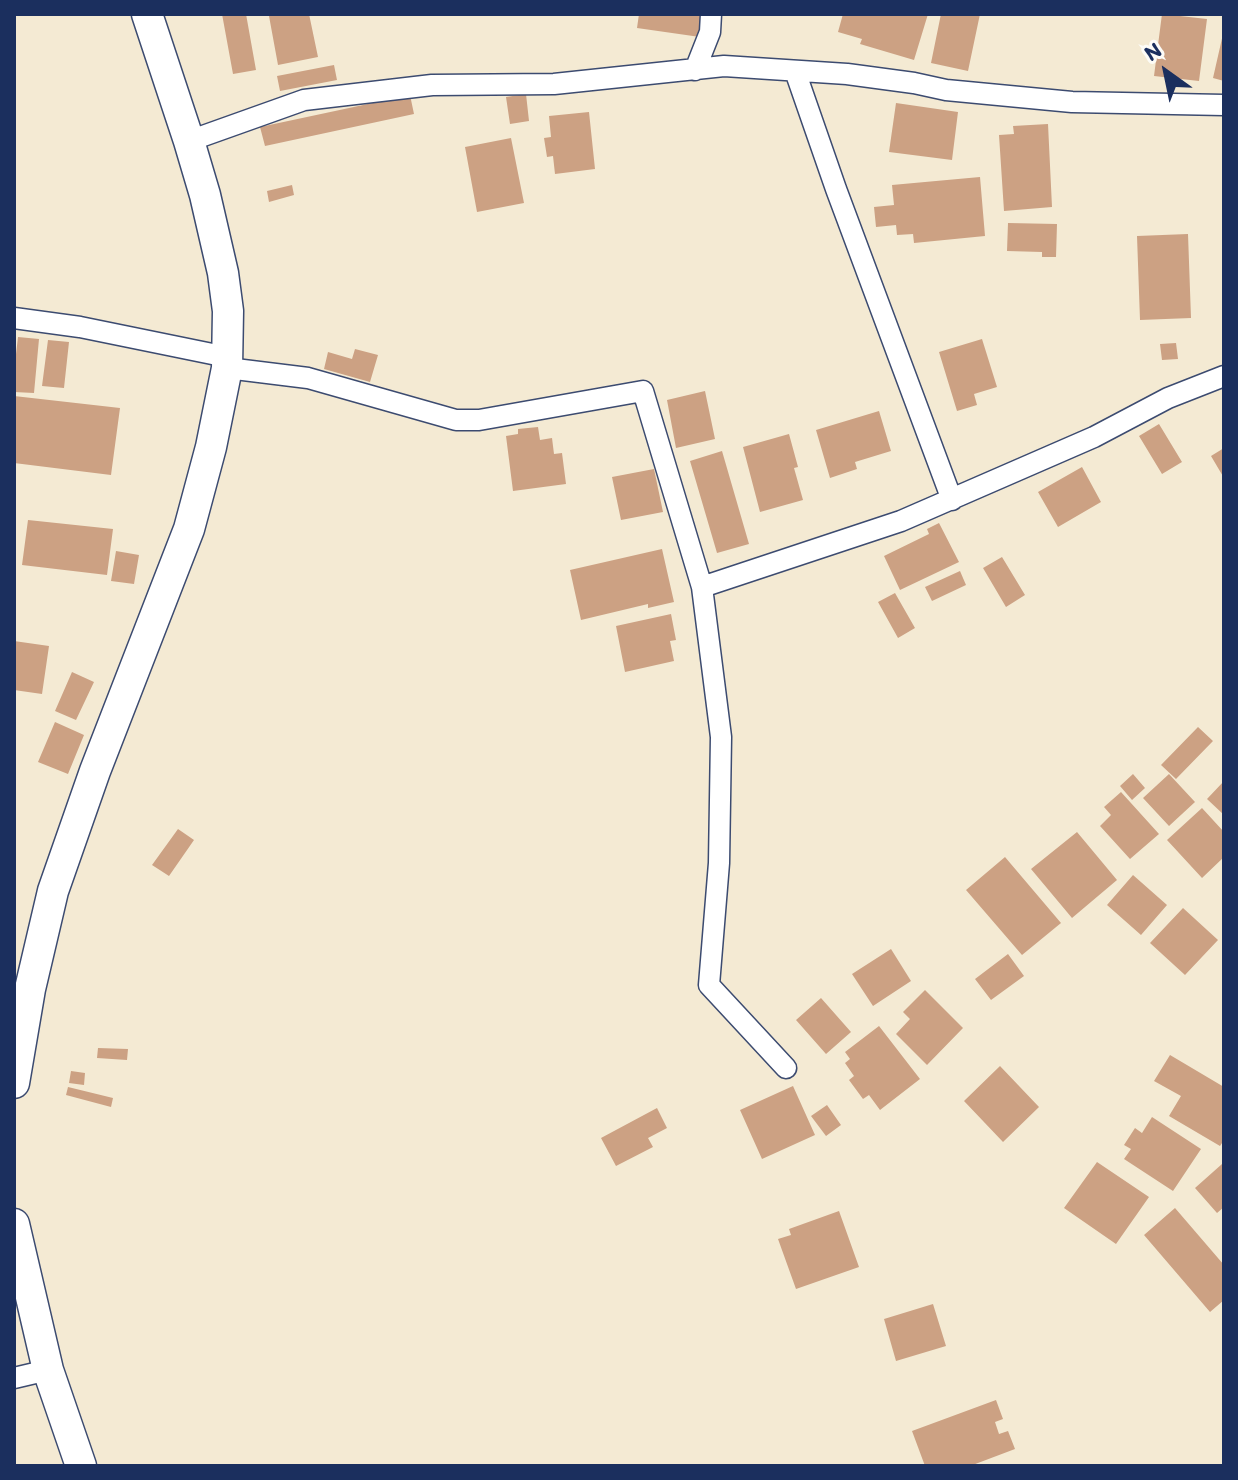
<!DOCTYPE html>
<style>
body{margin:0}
#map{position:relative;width:1238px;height:1480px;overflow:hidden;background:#f4ead3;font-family:Itim,sans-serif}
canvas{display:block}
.frame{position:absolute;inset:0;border:16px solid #1b2f5e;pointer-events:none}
.north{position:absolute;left:1126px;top:32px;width:80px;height:80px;-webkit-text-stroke:6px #fdfcf7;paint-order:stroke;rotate:327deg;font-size:22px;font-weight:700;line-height:32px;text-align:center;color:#1b2f5e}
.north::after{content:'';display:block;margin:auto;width:28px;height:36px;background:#1b2f5e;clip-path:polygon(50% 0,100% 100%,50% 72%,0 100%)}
</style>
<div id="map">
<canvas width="1238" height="1480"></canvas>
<div class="frame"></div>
<div class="north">N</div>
</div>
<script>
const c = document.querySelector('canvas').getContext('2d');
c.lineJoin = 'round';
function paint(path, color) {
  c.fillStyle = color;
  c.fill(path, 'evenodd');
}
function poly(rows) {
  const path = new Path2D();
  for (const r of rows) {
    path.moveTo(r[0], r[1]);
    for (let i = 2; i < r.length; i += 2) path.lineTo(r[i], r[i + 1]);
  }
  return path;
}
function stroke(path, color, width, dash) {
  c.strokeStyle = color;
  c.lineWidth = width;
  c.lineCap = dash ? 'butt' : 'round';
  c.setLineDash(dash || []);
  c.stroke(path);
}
const building = poly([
 [222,14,246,14,256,70,233,74],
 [279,14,309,14,318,57,278,65,269,16],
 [639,14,704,14,700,37,637,28],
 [843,14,928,14,914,60,860,44,862,39,838,32],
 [941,14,980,14,968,71,931,63],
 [1162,14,1207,19,1199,81,1154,76],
 [1223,34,1224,34,1224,81,1213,78],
 [334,65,337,80,280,91,277,76],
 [526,94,529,121,510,124,506,97],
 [410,95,414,114,265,146,260,127],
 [896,103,958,112,952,160,889,152],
 [589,112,595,169,555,174,553,156,547,157,544,138,551,137,549,116],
 [1048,124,1052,207,1004,211,999,135,1014,134,1013,126],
 [511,138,524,203,477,212,465,147],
 [980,177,985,236,914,243,913,234,897,235,896,225,876,227,874,207,894,205,892,185],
 [292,185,294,195,269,202,267,191],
 [1008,223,1057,224,1056,257,1042,257,1042,252,1007,251],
 [1188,234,1191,318,1140,320,1137,236],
 [18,337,39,339,34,393,14,392,14,371],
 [982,339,997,387,974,394,977,405,957,411,939,352],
 [48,340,69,342,64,388,42,386],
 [1176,343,1178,359,1162,360,1160,344],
 [355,349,378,355,370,382,324,369,328,352,352,359],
 [705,391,715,439,676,448,667,400],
 [14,396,120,408,111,475,14,463],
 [879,411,891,451,855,462,857,469,830,478,816,430],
 [1159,424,1182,462,1162,474,1139,436],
 [538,427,540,440,552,438,554,454,562,453,566,484,513,491,506,436,518,434,518,429],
 [789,434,798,467,794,468,803,500,760,512,743,447],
 [1224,448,1224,478,1211,456],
 [722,451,749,544,717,553,690,461],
 [1082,467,1101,502,1058,527,1038,492],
 [654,469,663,512,621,520,612,477],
 [28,520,113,529,107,575,22,565],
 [939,523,959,562,900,590,884,556,929,534,927,529],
 [662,549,674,602,648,608,648,604,581,620,570,570],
 [116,551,139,555,134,584,111,581],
 [1002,557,1025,595,1006,607,983,568],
 [960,571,966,585,932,601,925,587],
 [895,593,915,628,898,638,878,602],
 [671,614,676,640,670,641,674,661,625,672,616,626],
 [14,641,49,646,42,694,14,690],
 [72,672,94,682,76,720,55,711],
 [55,722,84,735,68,774,38,762],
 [1198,727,1213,741,1176,779,1161,765],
 [1133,774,1145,788,1132,800,1120,786],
 [1169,774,1195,802,1169,826,1143,798],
 [1224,781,1224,815,1207,799],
 [1121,792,1159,834,1130,859,1100,826,1111,815,1104,807],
 [1202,808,1224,832,1224,857,1202,878,1167,840],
 [178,829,194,840,169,876,152,865],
 [1077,832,1117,880,1072,918,1031,869],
 [1005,857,1061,923,1022,955,966,890],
 [1133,875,1167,905,1141,935,1107,905],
 [1183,908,1218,940,1185,975,1150,943],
 [891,949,911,981,873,1006,852,974],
 [1008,954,1024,976,991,1000,975,979],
 [925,990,963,1028,927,1065,896,1034,910,1019,903,1012],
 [821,998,851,1032,826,1054,796,1020],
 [879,1026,920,1079,880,1110,869,1095,863,1099,849,1080,854,1076,845,1063,850,1059,845,1052],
 [98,1048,128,1049,127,1060,97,1058],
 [1170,1055,1224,1087,1224,1140,1220,1146,1169,1116,1181,1096,1154,1081],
 [1000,1066,1039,1107,1003,1142,964,1101],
 [71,1071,85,1073,84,1085,69,1083],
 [793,1086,815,1135,762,1159,740,1110],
 [68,1087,113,1098,111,1107,66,1095],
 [827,1105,841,1125,826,1136,811,1116],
 [657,1108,667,1128,648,1138,653,1147,616,1166,601,1138],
 [1152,1117,1201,1149,1173,1191,1124,1159,1131,1149,1124,1145,1135,1128,1142,1133],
 [1097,1162,1149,1197,1116,1244,1064,1208],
 [1222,1164,1224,1166,1224,1207,1217,1213,1195,1188],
 [1175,1208,1224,1265,1224,1300,1210,1312,1144,1235],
 [839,1211,859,1267,796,1289,778,1239,791,1235,789,1229],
 [933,1304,946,1346,896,1361,884,1319],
 [996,1400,1003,1419,995,1422,999,1434,1008,1431,1015,1449,970,1466,925,1466,912,1431]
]);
const street = poly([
 [695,70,710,32,711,14],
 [795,71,836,189,952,500],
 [189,141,304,100,432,85,554,84,724,66,847,74,914,83,946,90,1072,102,1224,105],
 [14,318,80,327,227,357],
 [227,368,308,378,456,420,479,420,643,391,702,587,721,737,719,863,709,985,786,1068],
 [702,587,901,521,1094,437,1168,398,1224,376],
 [14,1378,48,1370]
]);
const secondary = poly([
 [14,1083,30,989,53,891,95,771,189,529,211,447,227,368,228,311,223,273,205,195,189,141,147,14],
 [14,1224,48,1370,81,1466]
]);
paint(building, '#cca183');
stroke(street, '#3c4b70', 23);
stroke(secondary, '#3c4b70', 33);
stroke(street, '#fff', 20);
stroke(secondary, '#fff', 30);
</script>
